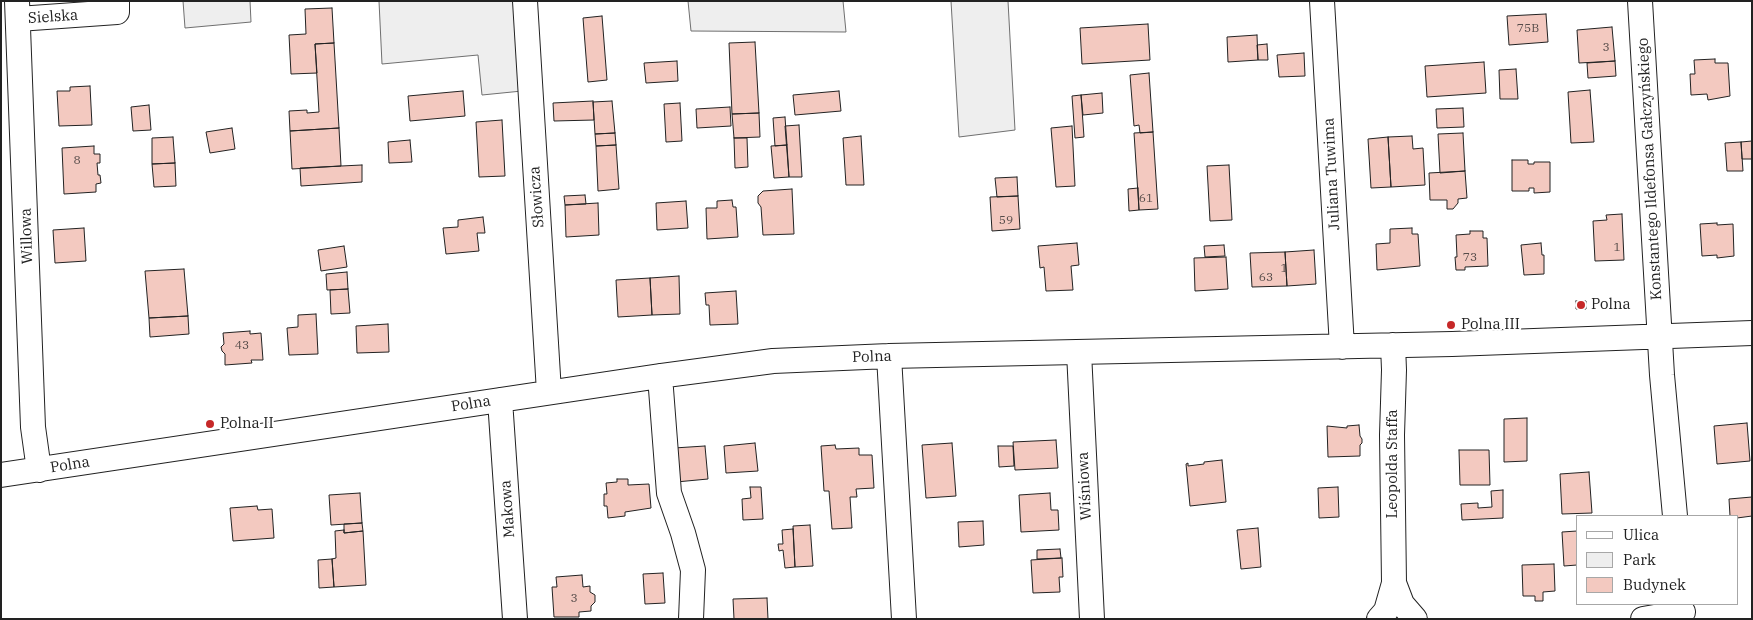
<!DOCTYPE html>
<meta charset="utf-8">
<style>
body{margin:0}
#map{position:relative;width:1753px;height:620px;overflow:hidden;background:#fff;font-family:"IBM Plex Serif",serif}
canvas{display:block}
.frame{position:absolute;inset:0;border:2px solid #222;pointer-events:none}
.legend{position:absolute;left:1576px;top:515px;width:162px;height:90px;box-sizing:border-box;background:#fff;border:1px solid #a7a7a7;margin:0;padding:6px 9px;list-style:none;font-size:15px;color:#222}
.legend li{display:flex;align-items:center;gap:10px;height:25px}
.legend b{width:25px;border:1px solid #a7a7a7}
</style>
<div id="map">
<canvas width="1753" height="620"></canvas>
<div class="frame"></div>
<ul class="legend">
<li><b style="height:6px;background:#fff"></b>Ulica</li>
<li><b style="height:14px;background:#eee"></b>Park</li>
<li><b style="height:14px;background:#f3c9c0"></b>Budynek</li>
</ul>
</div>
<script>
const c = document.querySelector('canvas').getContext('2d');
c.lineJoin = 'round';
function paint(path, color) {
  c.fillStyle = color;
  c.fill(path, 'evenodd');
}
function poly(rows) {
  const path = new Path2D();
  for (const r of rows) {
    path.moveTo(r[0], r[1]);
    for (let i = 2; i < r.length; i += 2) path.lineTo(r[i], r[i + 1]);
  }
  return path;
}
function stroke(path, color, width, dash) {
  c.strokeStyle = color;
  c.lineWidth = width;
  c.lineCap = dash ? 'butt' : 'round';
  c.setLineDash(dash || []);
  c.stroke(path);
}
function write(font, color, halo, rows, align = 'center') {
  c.font = font + ' "IBM Plex Serif",serif';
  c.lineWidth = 4;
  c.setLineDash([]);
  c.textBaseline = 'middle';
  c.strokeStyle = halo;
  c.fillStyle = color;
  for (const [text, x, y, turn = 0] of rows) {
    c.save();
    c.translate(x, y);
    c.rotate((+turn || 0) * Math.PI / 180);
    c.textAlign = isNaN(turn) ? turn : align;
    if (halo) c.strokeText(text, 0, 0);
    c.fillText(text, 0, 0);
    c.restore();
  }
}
const green = poly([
 [183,1,250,1,251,22,185,28,183,1],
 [379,1,515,1,522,91,482,95,478,55,382,64,379,1],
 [688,1,843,1,846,32,691,31,688,1],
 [951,1,1008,1,1015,130,959,137,951,1]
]);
const building = poly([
 [332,8,334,43,315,44,317,73,291,74,289,35,306,34,305,9,332,8],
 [1546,14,1548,42,1509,45,1507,16,1546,14],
 [602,16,607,80,588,82,583,18,602,16],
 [1148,24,1150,60,1082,64,1080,28,1148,24],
 [1612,27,1615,61,1579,63,1577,30,1612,27],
 [1257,35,1258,60,1228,62,1227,37,1257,35],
 [755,42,759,113,732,114,729,43,755,42],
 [334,43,339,128,290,131,289,111,307,110,307,113,319,112,315,44,334,43],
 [1267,44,1268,60,1258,60,1257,45,1267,44],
 [1304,53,1305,76,1279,77,1277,55,1304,53],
 [1715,59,1715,63,1728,63,1730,96,1708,100,1707,94,1691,95,1690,74,1695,74,1694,60,1715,59],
 [677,61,678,81,646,83,644,63,677,61],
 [1615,61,1616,76,1588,78,1587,63,1615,61],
 [1484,62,1486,93,1427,97,1425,66,1484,62],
 [1516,69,1518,99,1500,99,1499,70,1516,69],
 [1149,73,1153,132,1140,133,1139,125,1134,126,1130,75,1149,73],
 [90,86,92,125,59,126,57,91,70,91,70,87,90,86],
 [1590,90,1594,142,1571,143,1568,92,1590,90],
 [463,91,465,116,410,121,408,96,463,91],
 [839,91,841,111,795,115,793,95,839,91],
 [1102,93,1103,113,1083,115,1081,95,1102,93],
 [1081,95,1084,137,1075,138,1072,96,1081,95],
 [593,101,594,120,554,121,553,103,593,101],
 [612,101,615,133,595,134,593,102,612,101],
 [680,103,682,141,666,142,664,104,680,103],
 [149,105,151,130,133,131,131,107,149,105],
 [730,107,731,126,697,128,696,109,730,107],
 [1463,108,1464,127,1437,128,1436,109,1463,108],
 [759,113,760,137,734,138,732,114,759,113],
 [785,117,787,145,775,146,773,118,785,117],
 [502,120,505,176,479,177,476,122,502,120],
 [799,125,802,177,789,177,785,126,799,125],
 [1072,126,1075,186,1056,187,1051,128,1072,126],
 [232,128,235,149,210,153,206,132,232,128],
 [339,128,341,166,292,169,290,131,339,128],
 [1153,132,1158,209,1139,210,1134,133,1153,132],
 [615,133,616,145,596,146,595,134,615,133],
 [1463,133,1465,171,1440,173,1438,134,1463,133],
 [861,136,864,185,846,185,843,138,861,136],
 [1412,136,1413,149,1423,148,1425,185,1391,187,1388,137,1412,136],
 [173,137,175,163,152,164,152,138,173,137],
 [1388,137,1391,187,1371,188,1368,139,1388,137],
 [734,138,747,138,748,167,735,168,734,138],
 [410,140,412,162,389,163,388,142,410,140],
 [1752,141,1752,159,1742,159,1741,142,1752,141],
 [1741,142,1743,171,1727,171,1725,143,1741,142],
 [616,145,619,189,598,191,596,146,616,145],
 [787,145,789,177,774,178,771,146,787,145],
 [94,146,94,154,100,154,100,163,97,163,98,175,100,175,101,183,96,184,96,192,64,194,62,148,94,146],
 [1512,160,1528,160,1528,164,1534,164,1534,162,1550,162,1550,192,1534,193,1534,188,1529,188,1529,191,1512,191,1512,160],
 [175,163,176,186,154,187,152,164,175,163],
 [362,165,362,182,301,186,300,168,362,165],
 [1229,165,1232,220,1210,221,1207,166,1229,165],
 [1465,171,1467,198,1458,199,1458,203,1453,209,1447,209,1447,200,1430,200,1429,173,1465,171],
 [1017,177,1018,196,997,197,995,178,1017,177],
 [1138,188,1139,210,1129,211,1128,189,1138,188],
 [792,189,794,234,763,235,761,207,758,203,758,196,763,191,792,189],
 [585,195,586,204,565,205,564,196,585,195],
 [1018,196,1020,229,992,231,990,197,1018,196],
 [732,200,733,207,736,207,738,237,707,239,706,208,717,208,717,201,732,200],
 [686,201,688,228,657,230,656,203,686,201],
 [598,203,599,235,566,237,565,205,598,203],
 [1622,214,1624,260,1595,261,1593,221,1607,220,1606,215,1622,214],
 [483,217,485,233,477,233,479,251,446,254,443,228,458,227,458,220,483,217],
 [1717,223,1717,225,1733,224,1734,256,1717,258,1717,255,1702,256,1700,224,1717,223],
 [84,228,86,261,55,263,53,230,84,228],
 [1412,228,1412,234,1418,234,1420,266,1377,270,1376,244,1390,243,1390,229,1412,228],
 [1470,231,1483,231,1483,238,1487,238,1488,266,1465,267,1465,270,1456,270,1455,257,1457,257,1456,235,1470,234,1470,231],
 [1077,243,1079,265,1071,266,1073,290,1046,291,1044,267,1040,268,1038,246,1077,243],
 [1541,243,1542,255,1544,255,1544,274,1524,275,1521,245,1541,243],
 [1224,245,1225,256,1205,257,1204,246,1224,245],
 [344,246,347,267,321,271,318,250,344,246],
 [1314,250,1316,284,1287,286,1285,252,1314,250],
 [1285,252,1287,286,1252,287,1250,253,1285,252],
 [1226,257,1228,289,1195,291,1194,258,1226,257],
 [184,269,188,316,149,318,145,271,184,269],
 [347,272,348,289,327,290,326,274,347,272],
 [679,276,680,314,652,315,650,278,679,276],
 [650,278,652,315,618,317,616,280,650,278],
 [348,289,350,313,331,314,330,290,348,289],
 [736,291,738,324,710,325,709,305,706,305,705,293,736,291],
 [1576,301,1586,301,1586,309,1576,309,1576,301],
 [316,314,318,354,289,355,287,328,298,327,298,315,316,314],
 [188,316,189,334,150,337,149,318,188,316],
 [388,324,389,352,357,353,356,326,388,324],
 [250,331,250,334,261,333,263,360,251,360,252,363,225,365,225,354,222,351,221,347,224,344,223,333,250,331],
 [1527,418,1527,461,1504,462,1504,419,1527,418],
 [1747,423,1750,461,1717,464,1714,426,1747,423],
 [1359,425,1360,436,1362,439,1362,443,1360,445,1360,456,1328,457,1327,426,1347,428,1347,426,1359,425],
 [1056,440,1058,468,1015,470,1013,442,1056,440],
 [755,443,758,471,726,473,724,446,755,443],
 [952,443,956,496,926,498,922,445,952,443],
 [835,445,836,449,859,448,859,455,872,455,874,488,856,489,857,497,850,497,852,528,832,529,829,491,824,491,821,446,835,445],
 [705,446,708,479,676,482,674,448,705,446],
 [998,446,1013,446,1014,466,999,467,998,446],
 [1459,450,1489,450,1490,485,1460,485,1459,450],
 [1222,460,1226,502,1190,506,1186,464,1188,463,1188,466,1204,464,1204,462,1222,460],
 [1589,472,1592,513,1562,514,1560,474,1589,472],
 [617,479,628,479,628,485,649,484,651,508,625,512,625,516,608,518,607,506,604,506,604,494,607,494,606,483,617,482,617,479],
 [750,487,761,487,763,519,743,520,742,499,751,498,750,487],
 [1338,487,1339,517,1319,518,1318,488,1338,487],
 [1503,490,1503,518,1462,520,1461,504,1478,503,1478,508,1492,507,1491,491,1503,490],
 [360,493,362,523,331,525,329,495,360,493],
 [1050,493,1051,510,1058,510,1059,530,1021,532,1019,495,1050,493],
 [1752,497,1752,516,1737,518,1737,516,1730,516,1729,499,1752,497],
 [257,506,258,510,272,509,274,538,233,541,230,508,257,506],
 [983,521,984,545,959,547,958,522,983,521],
 [362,523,363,531,344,533,344,524,362,523],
 [810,525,813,566,795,567,793,526,810,525],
 [1258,528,1261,567,1241,569,1237,530,1258,528],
 [793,529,795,567,785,568,783,550,779,551,778,544,783,544,782,530,793,529],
 [344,530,344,533,363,531,366,585,334,587,332,559,336,558,335,531,344,530],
 [1577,531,1577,565,1564,566,1562,532,1577,531],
 [1060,549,1061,558,1037,559,1037,550,1060,549],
 [1062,558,1063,577,1059,577,1060,592,1033,593,1031,560,1062,558],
 [332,559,334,587,319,588,318,560,332,559],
 [1554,564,1555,591,1543,592,1543,601,1535,601,1535,596,1523,596,1522,565,1554,564],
 [663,573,665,603,645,604,643,574,663,573],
 [582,575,583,587,590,586,590,592,595,595,595,602,591,606,591,611,579,612,579,617,554,617,552,587,557,587,556,577,582,575],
 [767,598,768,619,734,619,733,599,767,598]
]);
const minor = poly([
 [17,1,33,427,39,470],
 [525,1,549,392],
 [1322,1,1342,347],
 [1640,1,1662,375,1675,516],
 [18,19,117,12,117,1],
 [1079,352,1092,619],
 [889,356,904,619],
 [660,376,669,493,683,533,693,570,691,619],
 [500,400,515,619],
 [1,475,660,376,773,361,889,356,1452,344,1752,333],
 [1394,583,1402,604,1415,619],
 [1379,619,1386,611,1394,583,1392,435,1394,370,1393,345],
 [1643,619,1683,612]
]);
const markers = [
 [1581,305,5,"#c62828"],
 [1451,325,5,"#c62828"],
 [210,424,5,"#c62828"]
];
const numberNames = [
 ["75B",1528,29],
 ["3",1606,48],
 ["8",77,161],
 ["61",1146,199],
 ["59",1006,221],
 ["1",1617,248],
 ["73",1470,258],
 ["1",1284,269],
 ["63",1266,278],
 ["43",242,346],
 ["3",574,599]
];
const streetNames = [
 ["Sielska",53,17,-4],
 ["Konstantego Ildefonsa Gałczyńskiego",1650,169,-93],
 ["Juliana Tuwima",1332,174,-93],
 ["Słowicza",537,197,-94],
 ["Willowa",27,236,-92],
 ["Polna",872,357,-2],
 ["Polna",471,404,-9],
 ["Leopolda Staffa",1393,464,-90],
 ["Polna",70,465,-9],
 ["Wiśniowa",1085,486,-93],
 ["Makowa",508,509,-94]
];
const poiNames = [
 ["Polna",1591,305],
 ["Polna III",1461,325],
 ["Polna II",220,424]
];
paint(green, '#eee');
stroke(green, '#6f6f6f', 1);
paint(building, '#f3c9c0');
stroke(building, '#222', 1);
stroke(minor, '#222', 26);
stroke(minor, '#fff', 24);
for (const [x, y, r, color] of markers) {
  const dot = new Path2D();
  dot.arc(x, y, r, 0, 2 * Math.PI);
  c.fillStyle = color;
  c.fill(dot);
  stroke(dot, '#fff', 2);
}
write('12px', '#564c4a', null, numberNames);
write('15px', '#222', '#fff', streetNames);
write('15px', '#222', '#fff', poiNames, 'left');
</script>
